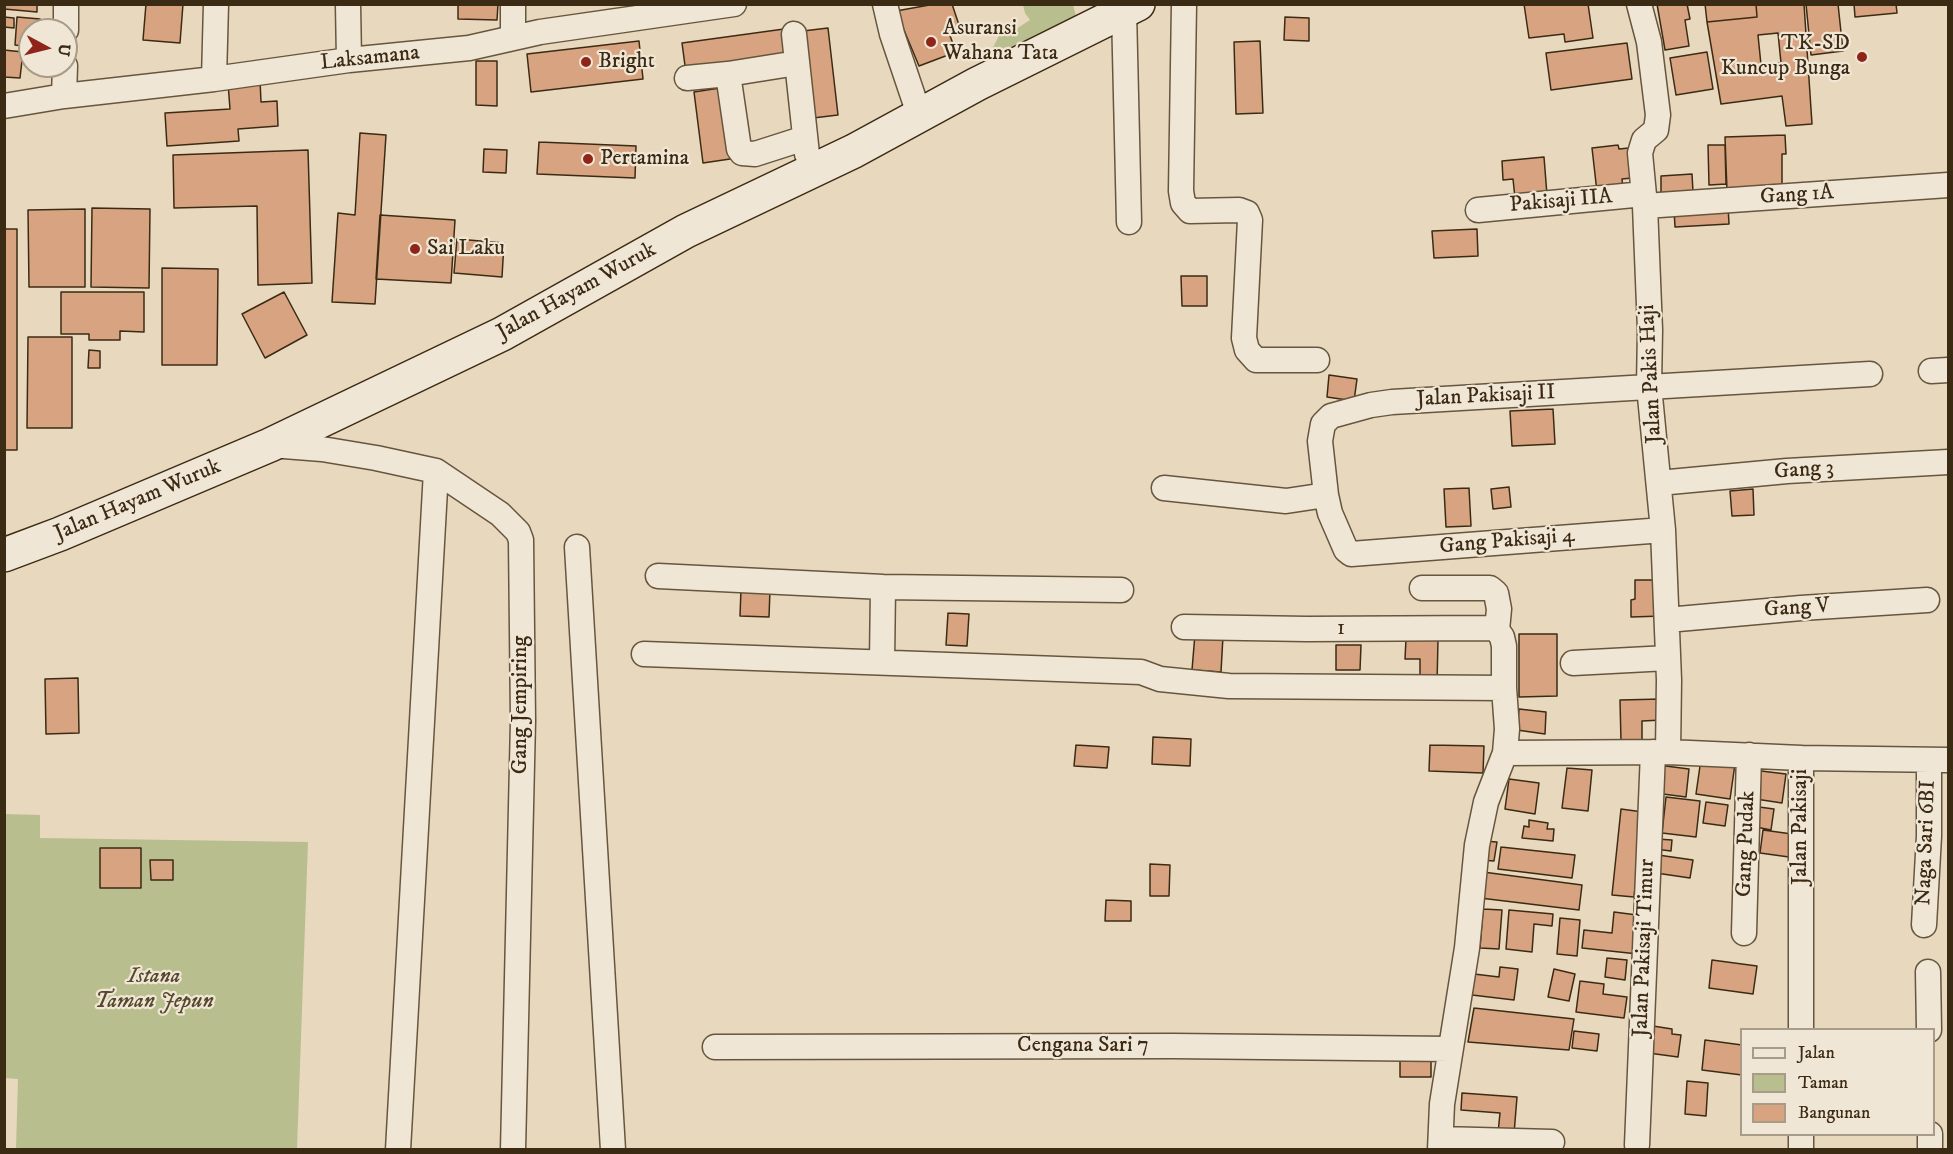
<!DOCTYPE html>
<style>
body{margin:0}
#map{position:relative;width:1953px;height:1154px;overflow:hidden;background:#e8d8be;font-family:"IM FELL DW Pica",serif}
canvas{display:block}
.frame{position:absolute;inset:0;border:6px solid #3c2b14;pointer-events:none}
.legend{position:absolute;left:1740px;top:1028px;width:195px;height:108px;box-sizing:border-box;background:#f0e6d5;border:2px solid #a89b88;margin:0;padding:8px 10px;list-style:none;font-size:18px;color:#3c2b14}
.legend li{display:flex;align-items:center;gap:12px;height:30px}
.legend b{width:30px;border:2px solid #a89b88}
.north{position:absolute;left:18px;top:18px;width:60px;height:60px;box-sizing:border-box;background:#f0e6d5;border:2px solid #a89b88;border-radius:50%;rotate:97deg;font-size:16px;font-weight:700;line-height:24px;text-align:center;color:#3c2b14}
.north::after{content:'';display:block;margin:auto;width:21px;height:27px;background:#8f2418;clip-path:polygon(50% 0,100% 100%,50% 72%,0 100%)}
</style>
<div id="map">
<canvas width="1953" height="1154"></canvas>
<div class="frame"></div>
<ul class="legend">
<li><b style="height:8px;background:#f0e6d5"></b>Jalan</li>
<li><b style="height:16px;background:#b9be8f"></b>Taman</li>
<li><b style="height:16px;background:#d7a380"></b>Bangunan</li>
</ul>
<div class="north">U</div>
</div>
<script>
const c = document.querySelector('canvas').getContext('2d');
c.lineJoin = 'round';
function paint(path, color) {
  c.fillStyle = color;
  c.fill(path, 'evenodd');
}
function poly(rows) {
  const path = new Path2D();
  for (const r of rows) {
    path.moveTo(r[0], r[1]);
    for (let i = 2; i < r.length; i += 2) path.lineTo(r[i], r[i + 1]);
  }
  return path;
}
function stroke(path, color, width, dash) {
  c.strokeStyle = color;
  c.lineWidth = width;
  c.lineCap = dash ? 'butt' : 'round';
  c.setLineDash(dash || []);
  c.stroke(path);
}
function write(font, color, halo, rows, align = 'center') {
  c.font = font + ' "IM FELL DW Pica",serif';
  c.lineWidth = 4.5;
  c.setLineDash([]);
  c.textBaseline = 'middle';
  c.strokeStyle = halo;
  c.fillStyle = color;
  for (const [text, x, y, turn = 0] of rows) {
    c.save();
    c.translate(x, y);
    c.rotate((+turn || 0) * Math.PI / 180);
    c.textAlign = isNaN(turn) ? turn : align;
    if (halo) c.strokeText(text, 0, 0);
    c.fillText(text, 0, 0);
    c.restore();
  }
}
const green = poly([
 [1023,5,1073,5,1078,23,992,66,993,47,999,36,1016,29,1030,20,1025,13],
 [5,814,40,815,40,838,308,842,297,1149,16,1149,18,1079,5,1078]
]);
const building = poly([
 [4,4,37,4,37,12,4,9,4,4],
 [146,4,183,4,180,43,143,40,146,4],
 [458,4,498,4,497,20,458,19,458,4],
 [935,4,952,4,960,28,949,33,956,52,919,66,896,11,935,4],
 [1524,4,1588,4,1593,38,1565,42,1564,34,1529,38,1524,4],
 [1657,4,1687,4,1690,19,1685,20,1689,46,1665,50,1657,4],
 [1705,4,1756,4,1757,17,1707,22,1705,4],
 [1756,4,1804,4,1812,124,1786,126,1782,96,1721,104,1707,22,1757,17,1756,4],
 [1778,33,1781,63,1761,65,1758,35,1778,33],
 [1806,4,1838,4,1843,51,1811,55,1806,4],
 [1854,4,1896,4,1897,13,1855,17,1854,4],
 [4,17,14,18,14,28,4,27,4,17],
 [17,17,40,19,39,30,30,30,30,47,15,45,17,17],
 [1285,17,1309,18,1309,41,1284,40,1285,17],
 [828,28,838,115,813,118,803,31,828,28],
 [784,29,788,60,686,73,682,43,784,29],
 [639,41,643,79,531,92,527,54,639,41],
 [1260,41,1263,113,1236,114,1234,42,1260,41],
 [1627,43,1632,79,1551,90,1546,53,1627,43],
 [4,50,23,52,20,78,4,77,4,50],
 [1707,52,1713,89,1676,95,1670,58,1707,52],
 [476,61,497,61,497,106,476,105,476,61],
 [260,80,261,102,277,101,278,126,238,129,239,141,167,146,165,113,230,109,228,83,260,80],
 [720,88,730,159,703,163,694,92,720,88],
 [360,133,386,135,375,304,332,302,338,213,355,215,360,133],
 [1785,135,1786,154,1782,154,1782,189,1727,191,1725,137,1785,135],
 [539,142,636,146,635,178,537,174,539,142],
 [1618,145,1619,149,1629,148,1632,178,1622,179,1623,189,1597,192,1592,148,1618,145],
 [1708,145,1725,145,1726,184,1709,185,1708,145],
 [484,149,507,150,506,173,483,172,484,149],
 [308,150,312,283,258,285,257,206,174,208,173,155,308,150],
 [1544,157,1547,195,1515,198,1513,179,1503,180,1502,161,1544,157],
 [1692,174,1693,192,1661,193,1661,176,1692,174],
 [1728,205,1729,224,1675,227,1674,209,1728,205],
 [92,208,150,209,149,288,91,287,92,208],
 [85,209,85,287,29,287,28,210,85,209],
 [380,215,455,220,451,283,376,279,380,215],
 [4,229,17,229,17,450,4,450,4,229],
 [1477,229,1478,256,1434,258,1432,231,1477,229],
 [457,239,504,243,502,277,454,273,457,239],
 [162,268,218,269,217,365,162,365,162,268],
 [1181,276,1207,276,1207,306,1182,306,1181,276],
 [61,292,144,292,144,332,120,331,120,340,89,340,89,334,61,334,61,292],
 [284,292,307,335,265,358,242,314,284,292],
 [28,337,72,337,72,428,27,428,28,337],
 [89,350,100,351,100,368,88,368,89,350],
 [1329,375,1357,379,1354,401,1327,397,1329,375],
 [1553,409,1555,444,1512,446,1510,411,1553,409],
 [1509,487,1511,507,1493,509,1491,489,1509,487],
 [1469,488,1471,526,1446,527,1444,489,1469,488],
 [1753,489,1754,515,1732,516,1730,491,1753,489],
 [1635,580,1661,580,1662,616,1631,617,1631,600,1635,599,1635,580],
 [741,589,770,590,769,617,740,616,741,589],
 [948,613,969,614,967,646,946,645,948,613],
 [1195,634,1223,636,1221,672,1192,670,1195,634],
 [1519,634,1557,634,1557,696,1519,697,1519,634],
 [1406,639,1438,640,1437,684,1420,683,1420,659,1405,659,1406,639],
 [1336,645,1361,645,1360,670,1336,670,1336,645],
 [78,678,79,733,46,734,45,679,78,678],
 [1662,699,1662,720,1642,721,1642,741,1621,742,1620,700,1662,699],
 [1519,709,1546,712,1545,734,1517,730,1519,709],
 [1153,737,1191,739,1190,766,1152,764,1153,737],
 [1076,745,1109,747,1107,768,1074,766,1076,745],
 [1430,745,1484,746,1483,773,1429,771,1430,745],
 [1701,759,1735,764,1730,799,1696,794,1701,759],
 [1658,765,1689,769,1686,797,1655,793,1658,765],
 [1567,768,1592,770,1588,811,1562,808,1567,768],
 [1753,770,1786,774,1782,803,1749,798,1753,770],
 [1509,779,1539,783,1535,814,1505,809,1509,779],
 [1666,797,1700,801,1696,837,1662,833,1666,797],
 [1706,802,1728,805,1725,826,1703,823,1706,802],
 [1759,807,1774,809,1771,830,1756,827,1759,807],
 [1621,809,1643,812,1634,897,1612,895,1621,809],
 [1529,820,1548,823,1547,829,1554,829,1553,841,1522,838,1524,826,1529,827,1529,820],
 [1763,830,1792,834,1789,857,1760,853,1763,830],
 [1657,839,1672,840,1671,851,1655,849,1657,839],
 [1484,841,1497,842,1494,861,1481,860,1484,841],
 [1501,847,1575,855,1572,878,1498,869,1501,847],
 [100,848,141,848,141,888,100,888,100,848],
 [1658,855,1693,860,1690,878,1656,873,1658,855],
 [150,860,173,860,173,880,151,880,150,860],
 [1150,864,1170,865,1169,896,1150,896,1150,864],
 [1483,872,1582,885,1579,910,1480,898,1483,872],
 [1106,900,1131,901,1131,921,1105,921,1106,900],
 [1483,909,1502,910,1499,949,1480,948,1483,909],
 [1509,910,1553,914,1552,926,1534,924,1532,952,1506,949,1509,910],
 [1614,912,1637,915,1638,954,1582,948,1584,930,1612,933,1614,912],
 [1560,918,1580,920,1577,956,1557,954,1560,918],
 [1607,958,1627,960,1625,980,1605,977,1607,958],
 [1712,960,1757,966,1753,994,1709,988,1712,960],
 [1500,967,1518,969,1514,1000,1472,995,1474,974,1499,977,1500,967],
 [1554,969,1575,974,1569,1001,1548,997,1554,969],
 [1580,981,1604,984,1603,994,1627,997,1624,1018,1576,1012,1580,981],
 [1474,1008,1574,1019,1569,1050,1468,1042,1474,1008],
 [1653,1026,1672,1029,1672,1034,1681,1035,1678,1057,1641,1052,1653,1026],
 [1574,1031,1599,1034,1597,1051,1572,1048,1574,1031],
 [1705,1040,1742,1045,1742,1075,1702,1070,1705,1040],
 [1400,1058,1431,1058,1431,1077,1400,1077,1400,1058],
 [1687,1081,1708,1083,1706,1116,1685,1114,1687,1081],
 [1462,1093,1517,1097,1514,1134,1498,1133,1500,1113,1461,1110,1462,1093]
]);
const street = poly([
 [348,4,349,60],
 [513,4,513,37],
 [885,4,892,34,919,114],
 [1184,4,1181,191,1183,203,1190,211,1239,210,1247,213,1250,220,1244,338,1247,350,1256,360,1317,360],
 [1639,4,1649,42,1658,115,1656,130,1644,140,1640,153,1645,206,1650,330,1649,386,1663,530,1669,680,1668,752],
 [1124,11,1129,222],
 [66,30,66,4],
 [794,34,807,154],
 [728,74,739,149,742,153,755,154,805,138],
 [687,78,728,74,797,63],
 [214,79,216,4],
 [64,96,65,66],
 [4,106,64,96,214,79,349,60,469,48,540,32,734,4],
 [1645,206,1948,185],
 [1478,210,1644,194],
 [1931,371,1948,370],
 [271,445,322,449,376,458,436,471,500,514,518,532,521,540,523,721,513,1150],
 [1659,483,1787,471,1948,462],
 [1164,488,1286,501,1326,495],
 [1663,530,1351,554,1346,550,1330,513,1326,495,1320,441,1323,424,1331,416,1371,405,1392,402,1870,374],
 [577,547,613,1150],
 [658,576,883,587,1121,590],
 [1422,588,1490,588,1496,593,1499,609,1497,630,1502,637,1504,646,1504,688,1507,729,1505,753,1486,802,1477,845,1467,948,1442,1104,1440,1150],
 [1667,620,1801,608,1927,600],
 [1184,627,1307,629,1491,628,1497,630],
 [644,654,1141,672,1160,679,1229,686,1504,688],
 [882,662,883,587],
 [1573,663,1668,658],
 [1505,753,1668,752,1801,758,1801,1030],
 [1801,758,1948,760],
 [1924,925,1929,836,1929,761],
 [1744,933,1749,755],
 [1928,972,1929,1030],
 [715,1047,1173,1046,1450,1049],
 [1801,1134,1801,1150],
 [1930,1134,1930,1150],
 [1441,1139,1552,1142],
 [1637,1145,1653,752],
 [398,1150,436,471]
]);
const secondary = poly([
 [4,555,60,534,270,445,502,334,686,231,854,151,977,84,1138,4]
]);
const markers = [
 [931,42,6,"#8f2418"],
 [1862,57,6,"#8f2418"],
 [586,62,6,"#8f2418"],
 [588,159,6,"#8f2418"],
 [415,249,6,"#8f2418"]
];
const poiNames = [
 ["Asuransi",943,29],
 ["Wahana Tata",943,54],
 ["TK-SD",1850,44,"right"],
 ["Kuncup Bunga",1850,69,"right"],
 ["Bright",598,62],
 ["Pertamina",600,159],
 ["Sai Laku",427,249]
];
const streetNames = [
 ["Laksamana",370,59,-6],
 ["Gang 1A",1797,196,-4],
 ["Pakisaji IIA",1561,202,-5],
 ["Jalan Hayam Wuruk",577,292,-29],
 ["Jalan Pakis Haji",1652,374,-93],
 ["Jalan Pakisaji II",1486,397,-3],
 ["Gang 3",1804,471,-4],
 ["Jalan Hayam Wuruk",138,501,-23],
 ["Gang Pakisaji 4",1507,542,-5],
 ["Gang V",1797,609,-4],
 ["1",1341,629],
 ["Gang Jempiring",521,705,-90],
 ["Jalan Pakisaji",1801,827,-90],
 ["Naga Sari 6BI",1927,843,-88],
 ["Gang Pudak",1747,844,-88],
 ["Jalan Pakisaji Timur",1645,948,-88],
 ["Cengana Sari 7",1083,1046]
];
const parkNames = [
 ["Istana",154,977],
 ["Taman Jepun",154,1002]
];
paint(green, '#b9be8f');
paint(building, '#d7a380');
stroke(building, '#3c2b14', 1.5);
stroke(street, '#67563e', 27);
stroke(secondary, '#3c2b14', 36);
stroke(street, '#f0e6d5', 24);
stroke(secondary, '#f0e6d5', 33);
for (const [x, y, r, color] of markers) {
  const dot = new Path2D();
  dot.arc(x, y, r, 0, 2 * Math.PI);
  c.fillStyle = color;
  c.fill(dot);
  stroke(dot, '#f0e6d5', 2);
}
write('22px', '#3c2b14', '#f0e6d5', poiNames, 'left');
write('22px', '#3c2b14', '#f0e6d5', streetNames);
write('italic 22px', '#55482d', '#f0e6d5', parkNames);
</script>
